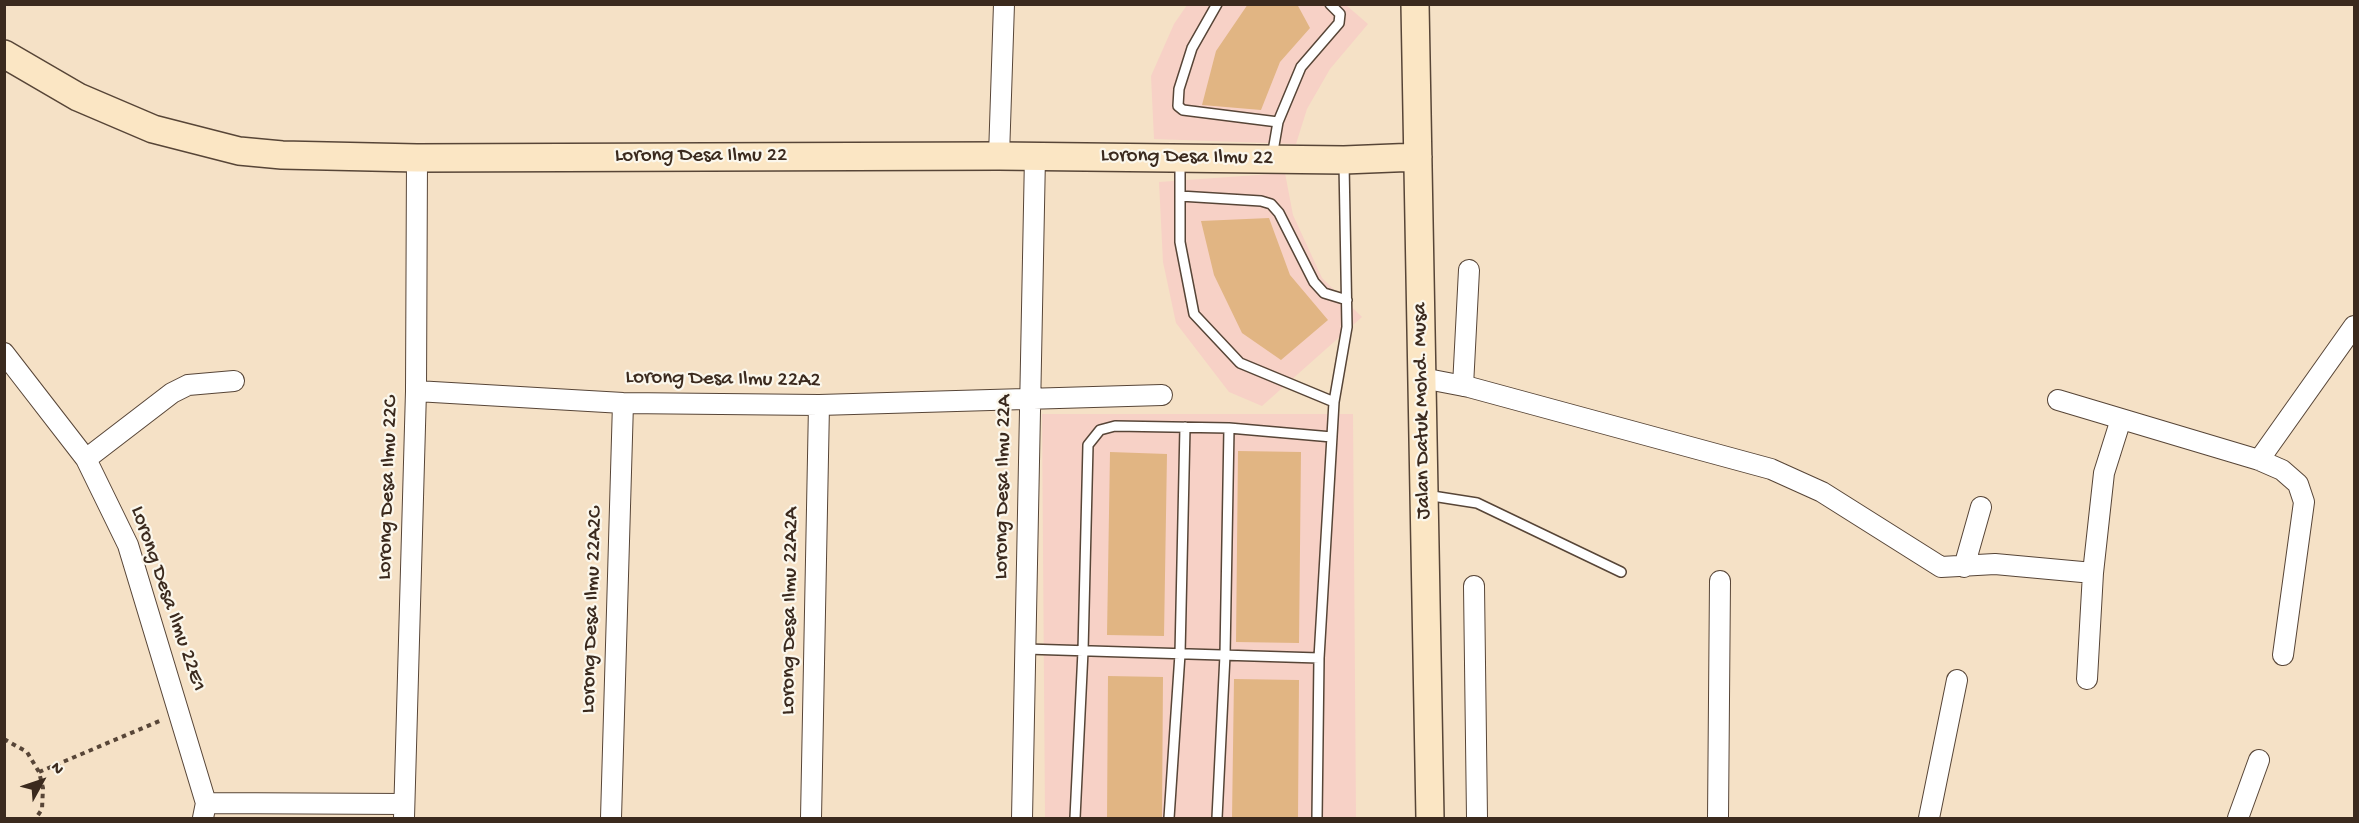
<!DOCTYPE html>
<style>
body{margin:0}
#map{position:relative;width:2359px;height:823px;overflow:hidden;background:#f5e1c6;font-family:"Gochi Hand",sans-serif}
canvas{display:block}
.frame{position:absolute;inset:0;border:6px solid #3b2a1e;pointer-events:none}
.north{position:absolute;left:12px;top:751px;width:60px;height:60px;-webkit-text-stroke:4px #fbf7ec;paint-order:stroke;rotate:50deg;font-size:16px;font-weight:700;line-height:24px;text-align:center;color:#3b2a1e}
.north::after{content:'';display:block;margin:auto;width:21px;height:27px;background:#3b2a1e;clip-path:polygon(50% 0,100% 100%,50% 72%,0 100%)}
</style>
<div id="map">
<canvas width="2359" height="823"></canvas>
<div class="frame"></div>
<div class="north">N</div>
</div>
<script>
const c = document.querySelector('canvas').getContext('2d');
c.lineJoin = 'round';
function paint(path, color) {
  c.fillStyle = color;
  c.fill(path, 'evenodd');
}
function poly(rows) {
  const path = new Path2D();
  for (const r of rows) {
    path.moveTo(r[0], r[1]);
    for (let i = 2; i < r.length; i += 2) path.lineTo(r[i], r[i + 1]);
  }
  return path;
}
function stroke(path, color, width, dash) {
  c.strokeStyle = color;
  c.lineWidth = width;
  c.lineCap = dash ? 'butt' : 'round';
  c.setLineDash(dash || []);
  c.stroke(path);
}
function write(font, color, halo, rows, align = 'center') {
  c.font = font + ' "Gochi Hand",sans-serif';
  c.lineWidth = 4.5;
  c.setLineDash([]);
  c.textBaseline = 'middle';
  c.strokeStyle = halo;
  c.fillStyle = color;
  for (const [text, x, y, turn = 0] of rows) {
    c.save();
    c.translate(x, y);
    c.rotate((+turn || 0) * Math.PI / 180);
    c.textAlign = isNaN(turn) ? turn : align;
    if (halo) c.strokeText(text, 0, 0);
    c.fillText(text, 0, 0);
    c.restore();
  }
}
const built = poly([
 [1187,5,1346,5,1368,24,1330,69,1307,109,1296,144,1154,139,1151,76,1174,24],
 [1285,173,1293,215,1322,278,1362,317,1262,406,1229,392,1176,323,1163,262,1159,182],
 [1042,414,1353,414,1356,818,1045,818]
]);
const building = poly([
 [1248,4,1297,4,1310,28,1280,62,1261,110,1202,105,1216,51],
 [1269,218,1290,275,1328,320,1281,360,1242,333,1214,275,1201,221],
 [1238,451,1301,452,1299,643,1236,642],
 [1110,452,1167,454,1164,636,1107,635],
 [1108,676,1163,677,1162,818,1107,818],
 [1234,679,1299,680,1298,818,1232,818]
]);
const path = poly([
 [4,628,4,647],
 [4,739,27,752,39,772,43,788,42,809,36,818],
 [39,772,162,720]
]);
const lane = poly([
 [1217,4,1192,48,1179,89,1178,106,1183,110,1278,122],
 [1272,157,1278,122,1301,67,1339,23,1340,14,1330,4],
 [1180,162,1180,242,1194,314,1240,363,1334,402],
 [1180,196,1261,201,1271,204,1279,213,1314,282,1324,293,1347,300],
 [1426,495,1477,503,1621,572],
 [1026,649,1319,658],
 [1075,818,1083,651,1088,445,1100,430,1115,426,1229,428,1332,437],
 [1169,818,1180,654,1185,427],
 [1217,818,1225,655,1229,428],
 [1317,818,1319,658,1334,402,1347,327,1344,163]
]);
const street = poly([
 [999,156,1004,4],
 [4,353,86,459,128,545,206,803,203,818],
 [1422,378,1469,387,1771,469,1822,492,1941,567,1995,564,2093,573],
 [1463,386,1469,270],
 [416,391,623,403,819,405,1162,395],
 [2058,400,2259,460,2282,470,2298,484,2304,502,2283,655],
 [86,459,172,393,188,385,234,381],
 [2259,460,2354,326],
 [1964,567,1981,507],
 [1474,586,1477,818],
 [2087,679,2093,573,2104,473,2121,419],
 [206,803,404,804],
 [404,818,416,391,417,158],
 [611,818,623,403],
 [811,818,819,405],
 [1022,818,1035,156],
 [1718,818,1720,581],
 [1929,818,1957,680],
 [2238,818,2259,760]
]);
const secondary = poly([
 [1415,4,1430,818],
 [4,54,78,97,153,129,239,151,282,155,417,158,999,156,1344,160,1418,157]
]);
const streetNames = [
 ["Lorong Desa Ilmu 22",701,157],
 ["Lorong Desa Ilmu 22",1187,158,1],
 ["Lorong Desa Ilmu 22A2",723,380,1],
 ["Jalan Datuk Mohd. Musa",1423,411,-91],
 ["Lorong Desa Ilmu 22A",1004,487,-89],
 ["Lorong Desa Ilmu 22C",389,488,-88],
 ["Lorong Desa Ilmu 22E1",167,599,71],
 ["Lorong Desa Ilmu 22A2C",593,610,-88],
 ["Lorong Desa Ilmu 22A2A",791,611,-89]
];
paint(built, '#f7d1c6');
paint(building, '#e1b583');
stroke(lane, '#574537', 12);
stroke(street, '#574537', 22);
stroke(secondary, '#574537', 30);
stroke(path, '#574537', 4, [4.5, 4.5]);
stroke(lane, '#fff', 9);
stroke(street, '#fff', 20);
stroke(secondary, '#fbe6c4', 27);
write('21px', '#3b2a1e', '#fbf7ec', streetNames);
</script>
